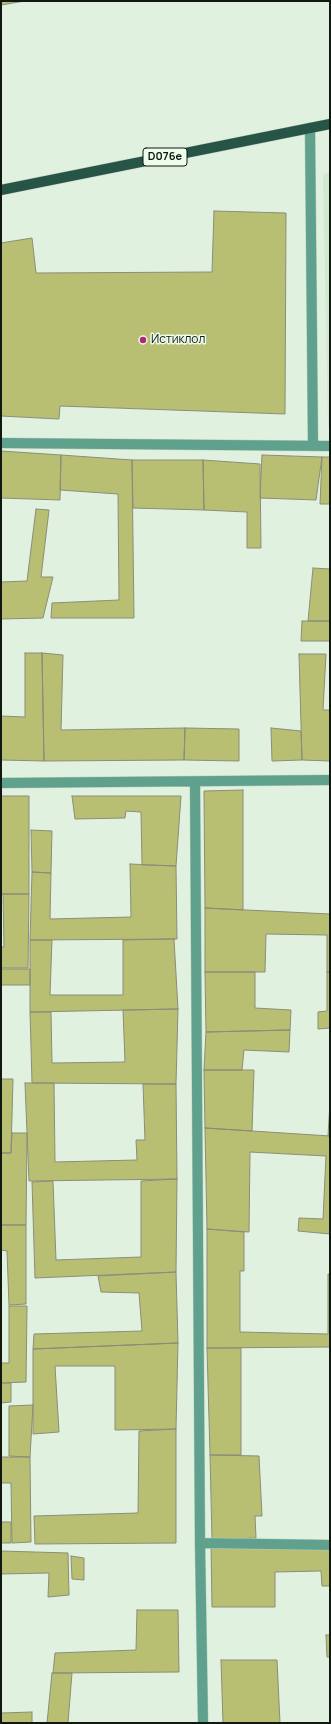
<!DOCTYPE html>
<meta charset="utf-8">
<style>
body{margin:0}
#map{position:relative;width:331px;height:1724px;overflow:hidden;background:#e0f1df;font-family:Manrope,sans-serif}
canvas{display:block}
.frame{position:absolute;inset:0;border:2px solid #111711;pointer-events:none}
</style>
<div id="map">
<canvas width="331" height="1724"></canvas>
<div class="frame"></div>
</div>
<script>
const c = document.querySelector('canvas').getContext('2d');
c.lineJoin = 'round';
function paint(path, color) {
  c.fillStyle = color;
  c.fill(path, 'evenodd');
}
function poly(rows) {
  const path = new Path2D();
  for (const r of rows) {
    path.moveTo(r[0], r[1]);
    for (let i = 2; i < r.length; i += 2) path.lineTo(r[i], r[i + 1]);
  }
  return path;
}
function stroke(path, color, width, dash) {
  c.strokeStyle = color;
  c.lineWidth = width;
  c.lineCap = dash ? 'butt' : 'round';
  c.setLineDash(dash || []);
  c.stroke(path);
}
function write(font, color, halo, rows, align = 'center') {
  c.font = font + ' Manrope,sans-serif';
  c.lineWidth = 3;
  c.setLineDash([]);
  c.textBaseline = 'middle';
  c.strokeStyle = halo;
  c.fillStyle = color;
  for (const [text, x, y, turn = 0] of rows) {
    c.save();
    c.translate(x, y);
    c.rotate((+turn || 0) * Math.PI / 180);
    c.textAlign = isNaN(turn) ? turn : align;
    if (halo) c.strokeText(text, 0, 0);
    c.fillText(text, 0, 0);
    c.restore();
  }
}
const built = poly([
 [330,172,330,426,328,426,323,174]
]);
const building = poly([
 [1,1,25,1,1,5,1,1],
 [214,211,286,213,285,414,60,406,59,419,1,416,1,243,32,238,36,273,212,272,214,211],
 [1,451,61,455,60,500,1,498,1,451],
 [61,455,132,460,134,618,51,618,52,603,119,600,118,494,60,490,61,455],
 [262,455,322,457,316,500,260,498,262,455],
 [322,457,330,457,330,504,320,504,322,457],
 [132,460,203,460,204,510,133,508,132,460],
 [203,460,260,464,261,548,247,548,247,512,204,510,203,460],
 [36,509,49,510,41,577,53,577,43,618,1,619,1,582,27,581,36,509],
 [313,568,330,569,330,621,308,621,313,568],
 [302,621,330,621,330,641,301,641,302,621],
 [25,653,42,653,44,761,1,760,1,716,25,717,25,653],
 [42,653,63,655,61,730,185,728,184,760,44,761,42,653],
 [299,654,326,654,323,710,330,710,330,761,302,760,299,654],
 [185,728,239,729,239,761,184,760,185,728],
 [271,728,301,731,302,760,272,761,271,728],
 [243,790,243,910,205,908,204,791,243,790],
 [1,796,29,796,29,894,1,894,1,796],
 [72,796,181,796,176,866,142,865,141,812,126,811,125,818,75,819,72,796],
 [31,830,52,831,51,873,32,872,31,830],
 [130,864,176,866,177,939,30,940,32,872,51,873,50,919,131,917,130,864],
 [3,894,29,894,28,968,1,968,1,947,4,947,3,894],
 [205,908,330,914,330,972,327,972,327,935,266,934,265,972,205,972,205,908],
 [174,939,178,1009,30,1012,30,940,52,940,50,995,123,995,123,940,174,939],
 [1,969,30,969,30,985,1,985,1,969],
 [205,972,255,972,255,1008,291,1010,290,1030,206,1032,205,972],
 [327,972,330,972,330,1028,318,1029,318,1012,327,1011,327,972],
 [178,1009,176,1084,32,1083,30,1012,51,1012,52,1063,125,1062,123,1010,178,1009],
 [290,1030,289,1052,244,1050,242,1070,204,1070,206,1032,290,1030],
 [204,1070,254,1070,252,1131,205,1128,204,1070],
 [1,1079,13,1079,11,1153,1,1153,1,1079],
 [25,1083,54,1083,55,1162,137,1160,136,1140,145,1140,143,1084,176,1084,177,1179,29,1181,25,1083],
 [330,1103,330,1136,328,1136,330,1103],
 [205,1128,330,1136,330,1234,298,1231,299,1218,323,1219,326,1156,250,1152,249,1232,207,1229,205,1128],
 [12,1133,27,1133,26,1225,1,1225,1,1153,11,1153,12,1133],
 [177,1179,176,1272,35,1278,32,1182,53,1181,56,1260,141,1257,141,1181,177,1179],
 [1,1225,26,1225,26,1304,9,1305,7,1251,1,1250,1,1225],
 [207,1229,244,1232,244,1271,240,1271,240,1332,328,1334,328,1274,330,1274,330,1347,207,1348,207,1229],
 [176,1272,178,1343,33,1349,34,1334,142,1331,139,1293,101,1292,98,1276,176,1272],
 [9,1306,27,1306,26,1382,1,1383,1,1363,9,1363,9,1306],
 [178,1343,176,1429,115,1430,115,1366,55,1366,59,1432,33,1434,33,1349,178,1343],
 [207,1348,241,1348,241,1455,210,1455,207,1348],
 [1,1383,11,1383,11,1402,1,1403,1,1383],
 [33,1405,30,1457,9,1456,9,1406,33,1405],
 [176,1429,176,1543,35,1544,34,1516,138,1513,139,1431,176,1429],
 [210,1455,259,1456,262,1516,255,1516,256,1538,212,1540,210,1455],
 [1,1457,30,1457,31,1542,12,1543,11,1483,1,1483,1,1457],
 [1,1522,11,1522,11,1543,1,1543,1,1522],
 [211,1544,330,1545,330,1586,322,1586,321,1571,275,1572,275,1607,212,1607,211,1544],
 [1,1551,68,1553,69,1595,48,1597,49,1573,1,1574,1,1551],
 [71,1556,84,1558,84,1580,72,1579,71,1556],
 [137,1610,178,1610,179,1672,53,1673,55,1653,136,1650,137,1610],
 [326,1635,330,1635,330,1657,327,1657,326,1635],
 [221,1660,277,1660,280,1723,223,1723,221,1660],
 [52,1673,72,1673,68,1723,47,1723,52,1673],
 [32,1712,32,1723,1,1723,1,1713,32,1712]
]);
const minor = poly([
 [310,128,313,445],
 [1,443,330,446],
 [195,782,200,1543,203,1723],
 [1,783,330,780],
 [200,1543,330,1545]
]);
const primary = poly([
 [1,190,330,124]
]);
const markers = [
 [143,340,4,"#ad2973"]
];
const shields = [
 [165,157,44]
];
const shieldNames = [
 ["D076e",165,157]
];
const poiNames = [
 ["Истиклол",151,340]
];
paint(built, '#d2e8d0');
paint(building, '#b8bf72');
stroke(building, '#8a8d78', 1);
stroke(minor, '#bfcebe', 11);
stroke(primary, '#bfcebe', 11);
stroke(minor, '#60a18e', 10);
stroke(primary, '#265447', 10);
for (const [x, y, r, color] of markers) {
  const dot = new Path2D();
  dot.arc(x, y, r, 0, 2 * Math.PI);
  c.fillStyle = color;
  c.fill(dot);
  stroke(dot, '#edfeec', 1.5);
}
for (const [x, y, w] of shields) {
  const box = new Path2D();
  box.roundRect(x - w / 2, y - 9, w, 18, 3);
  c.fillStyle = '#edfeec';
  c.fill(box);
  stroke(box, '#111711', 1);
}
write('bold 11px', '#111711', null, shieldNames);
write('12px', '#111711', '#edfeec', poiNames, 'left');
</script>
